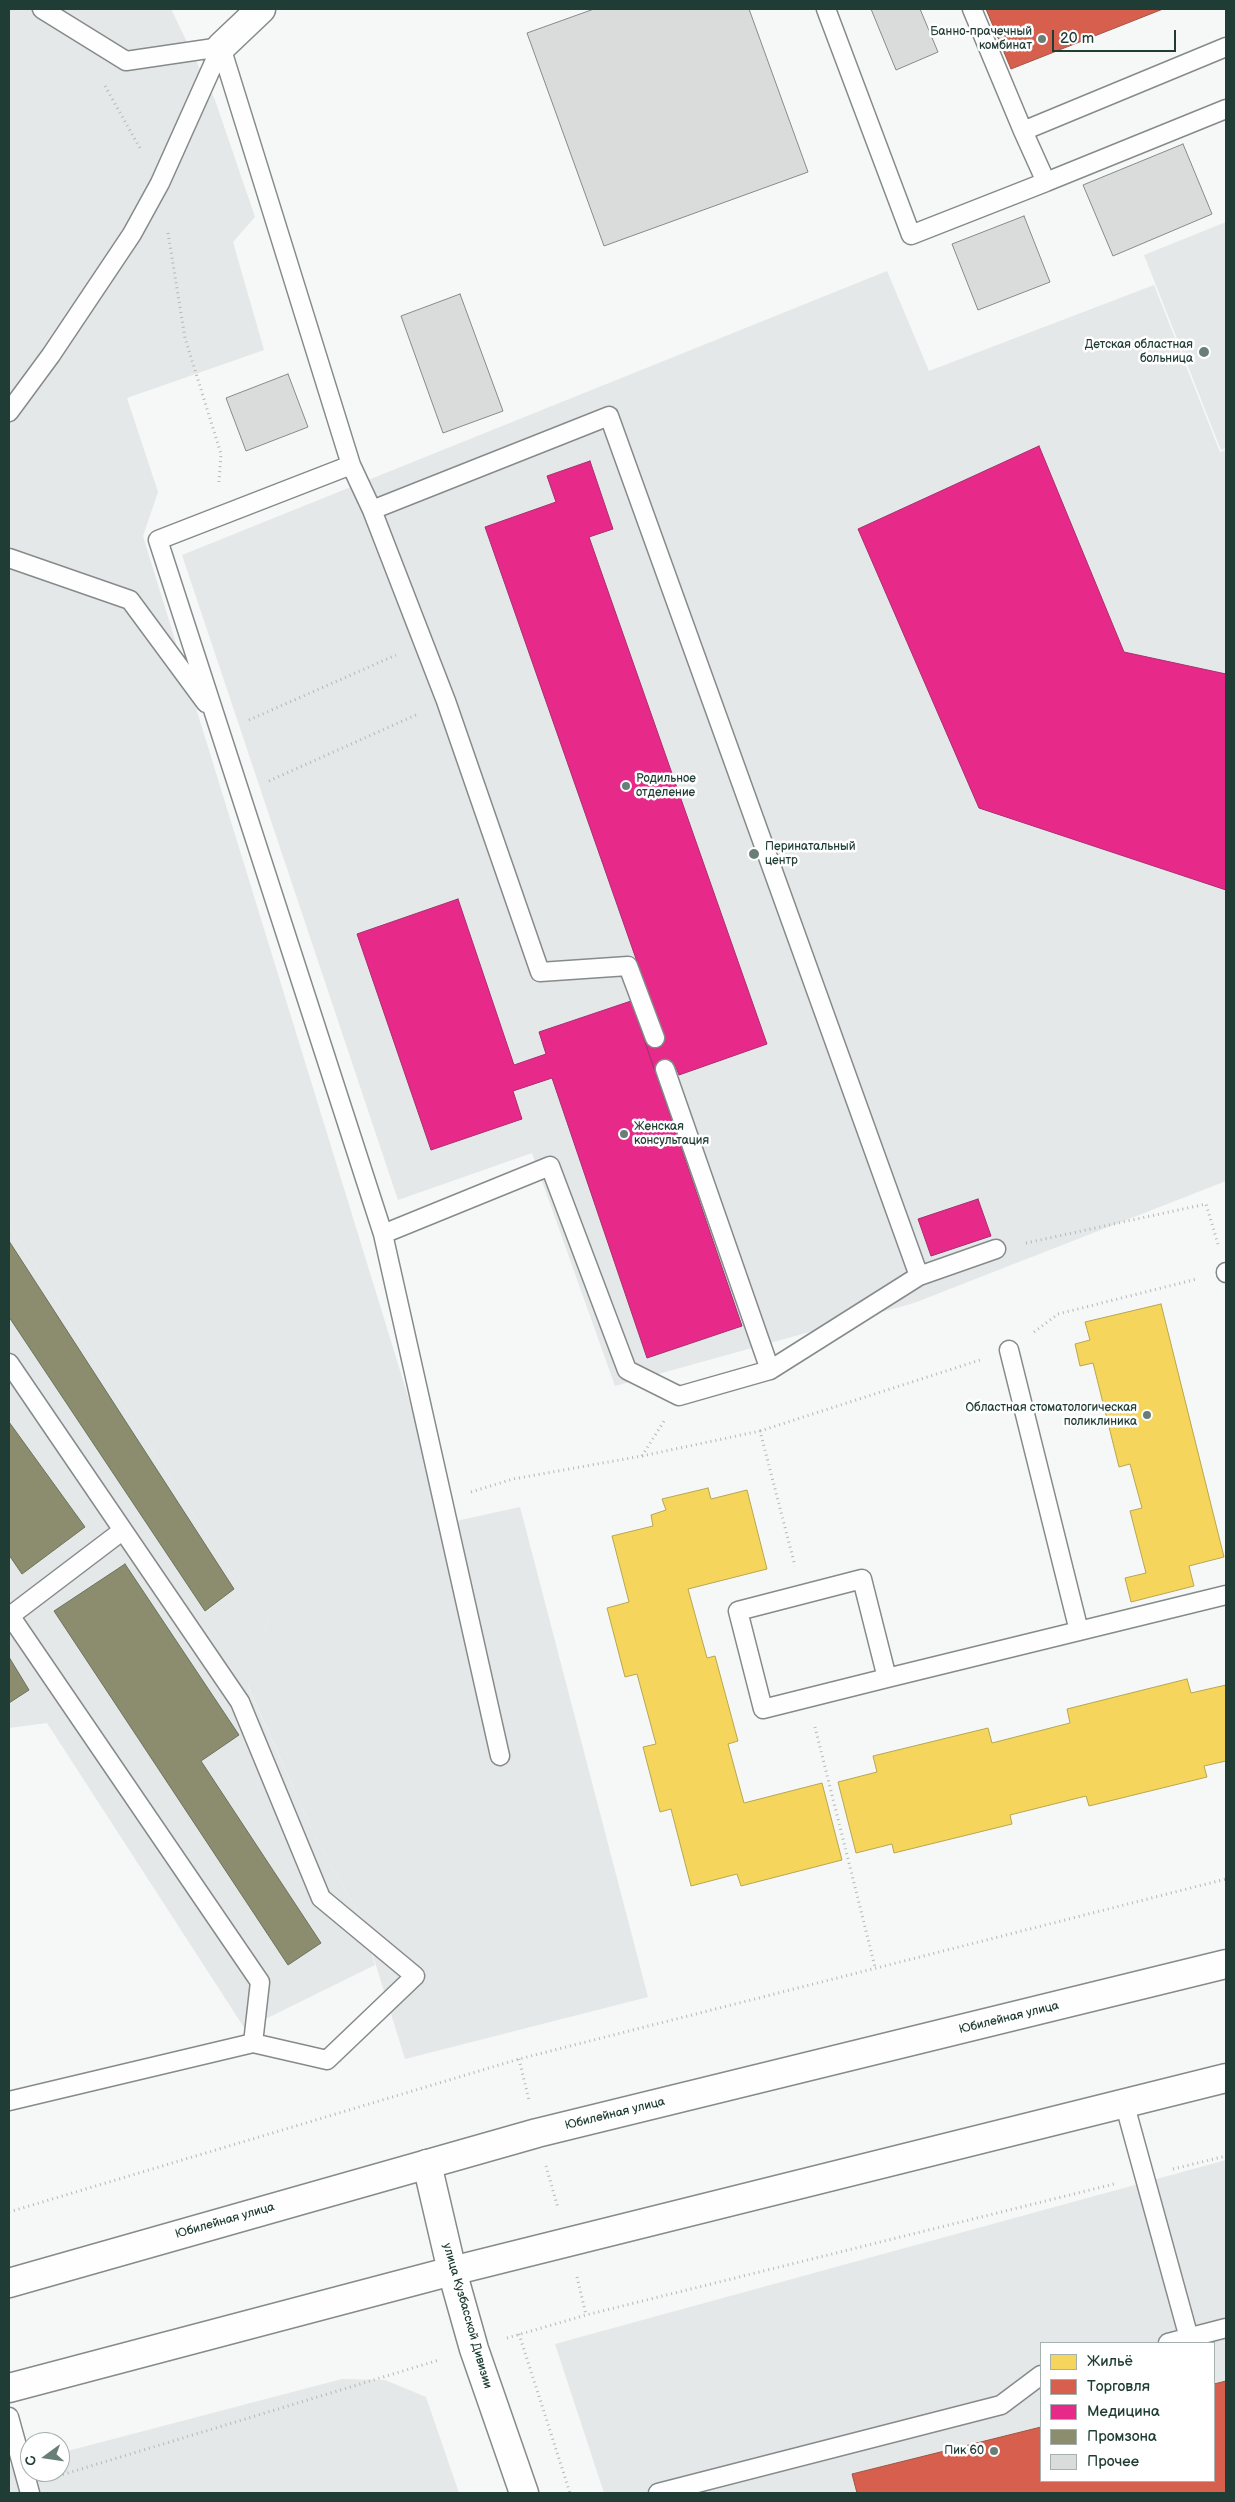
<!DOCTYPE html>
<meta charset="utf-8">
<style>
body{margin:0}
#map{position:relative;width:1235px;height:2502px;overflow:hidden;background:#f6f7f7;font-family:"Balsamiq Sans",sans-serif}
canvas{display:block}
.frame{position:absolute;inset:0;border:10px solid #1f3d34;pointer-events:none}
.legend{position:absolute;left:1040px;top:2342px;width:175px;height:140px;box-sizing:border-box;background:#fff;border:1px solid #a5b1ae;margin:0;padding:6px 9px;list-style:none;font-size:15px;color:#1f3d34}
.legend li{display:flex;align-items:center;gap:10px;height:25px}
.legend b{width:25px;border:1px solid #a5b1ae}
.north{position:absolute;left:20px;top:2432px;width:50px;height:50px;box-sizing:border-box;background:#fff;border:1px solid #a5b1ae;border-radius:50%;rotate:256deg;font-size:14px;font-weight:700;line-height:20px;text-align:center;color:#1f3d34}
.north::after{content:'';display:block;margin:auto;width:18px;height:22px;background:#6a7e78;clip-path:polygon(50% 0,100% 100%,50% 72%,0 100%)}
.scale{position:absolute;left:1052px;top:30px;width:124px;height:22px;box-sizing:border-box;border:2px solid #1f3d34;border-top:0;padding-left:6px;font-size:15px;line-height:18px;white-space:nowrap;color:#1f3d34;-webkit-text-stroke:4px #fff;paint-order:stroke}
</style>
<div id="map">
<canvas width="1235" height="2502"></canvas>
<div class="frame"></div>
<ul class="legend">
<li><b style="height:14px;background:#f6d55c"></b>Жильё</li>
<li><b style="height:14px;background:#d6604d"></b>Торговля</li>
<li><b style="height:14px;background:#e7298a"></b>Медицина</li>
<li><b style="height:14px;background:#8c8c6e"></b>Промзона</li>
<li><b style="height:14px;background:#dadcdc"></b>Прочее</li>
</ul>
<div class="north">С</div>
<div class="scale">20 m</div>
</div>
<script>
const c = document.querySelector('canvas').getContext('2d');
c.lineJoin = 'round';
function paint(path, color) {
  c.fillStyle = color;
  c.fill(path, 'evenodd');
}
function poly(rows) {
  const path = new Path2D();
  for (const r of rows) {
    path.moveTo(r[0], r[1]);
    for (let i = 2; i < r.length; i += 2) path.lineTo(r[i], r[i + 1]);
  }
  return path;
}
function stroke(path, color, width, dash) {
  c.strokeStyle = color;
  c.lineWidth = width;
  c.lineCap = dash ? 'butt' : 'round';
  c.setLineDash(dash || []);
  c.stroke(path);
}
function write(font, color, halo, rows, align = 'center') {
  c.font = font + ' "Balsamiq Sans",sans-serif';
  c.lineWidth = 5;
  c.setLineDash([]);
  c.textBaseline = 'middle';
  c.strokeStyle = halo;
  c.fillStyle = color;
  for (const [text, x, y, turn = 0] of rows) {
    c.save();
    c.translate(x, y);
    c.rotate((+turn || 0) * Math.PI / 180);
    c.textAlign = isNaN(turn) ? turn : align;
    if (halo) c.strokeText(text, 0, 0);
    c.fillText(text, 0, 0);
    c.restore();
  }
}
const built = poly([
 [1226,222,1226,448,1221,450,1144,255],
 [887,271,929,371,1154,285,1220,452,1226,450,1226,1181,914,1303,615,1386,532,1153,398,1200,182,555],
 [9,1225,241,1590,270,1616,248,1687,317,1841,361,1917,375,1965,245,2029,47,1723,9,1728],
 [1226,2160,1226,2493,604,2493,555,2344],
 [1041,2343,1214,2343,1214,2481,1041,2481],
 [342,2379,385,2380,426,2397,459,2493,9,2493,9,2466,30,2460,30,2472,60,2472,60,2453]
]);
const green = poly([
 [9,9,171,9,215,100,255,217,233,242,264,350,127,398,158,492,143,536,447,1523,520,1507,648,1997,405,2059,361,1917,317,1841,248,1686,270,1616,241,1590,9,1225],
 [373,2386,403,2402,431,2429,444,2471,445,2493,62,2493,65,2484]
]);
const homes = poly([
 [1161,1304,1224,1557,1189,1566,1194,1586,1131,1602,1125,1578,1146,1573,1130,1511,1142,1508,1130,1464,1119,1467,1093,1363,1080,1366,1075,1344,1090,1340,1085,1322,1161,1304],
 [708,1488,711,1499,747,1490,767,1569,688,1589,707,1658,715,1656,738,1741,728,1744,744,1803,822,1783,842,1860,741,1886,737,1874,691,1886,671,1809,660,1812,643,1747,656,1744,637,1674,625,1677,607,1608,629,1602,612,1536,653,1526,651,1515,666,1510,662,1499,708,1488],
 [1187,1679,1191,1693,1226,1685,1226,1761,1204,1766,1207,1777,1089,1806,1086,1796,1010,1815,1012,1824,894,1853,892,1844,856,1853,838,1782,877,1772,873,1756,988,1728,992,1743,1070,1723,1067,1709,1187,1679]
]);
const shops = poly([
 [986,9,1163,9,1011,69,986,9],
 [1226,2381,1226,2493,857,2493,852,2474,1041,2427,1041,2481,1214,2481,1214,2384,1226,2381]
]);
const health = poly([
 [1039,446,1124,652,1226,674,1226,890,979,808,858,529,1039,446],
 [590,461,613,529,589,537,767,1044,679,1075,675,1065,655,1072,645,1042,663,1036,485,527,556,502,547,476,590,461],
 [458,899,514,1065,546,1054,539,1032,631,1001,742,1326,647,1358,552,1078,513,1091,522,1119,431,1150,357,934,458,899],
 [978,1199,991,1236,931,1256,918,1219,978,1199]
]);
const industry = poly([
 [9,1241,234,1589,205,1611,9,1317,9,1241],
 [9,1422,85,1527,22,1574,9,1555,9,1422],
 [125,1564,239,1735,201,1761,321,1943,288,1965,54,1611,125,1564],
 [9,1657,29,1690,9,1703,9,1657]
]);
const building = poly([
 [594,9,749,9,808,172,604,246,527,33,594,9],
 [871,9,920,9,938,52,896,70,871,9],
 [1183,144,1212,214,1113,256,1083,185,1183,144],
 [1024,216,1050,282,978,310,952,244,1024,216],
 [460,294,503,411,443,433,401,316,460,294],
 [288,374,308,427,246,451,226,398,288,374]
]);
const path = poly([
 [105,86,141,150],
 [168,233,185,338,221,454,219,482],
 [249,720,396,655],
 [269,781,418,714],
 [1026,1243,1206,1204,1218,1244],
 [1034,1332,1058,1314,1197,1279],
 [760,1431,980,1360],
 [642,1456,760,1431,795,1566],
 [471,1492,513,1479,642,1456,664,1421],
 [815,1727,875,1967],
 [519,2059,529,2100],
 [546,2166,558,2208],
 [1173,2169,1226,2156],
 [9,2212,519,2059,1226,1879],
 [577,2277,586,2315],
 [519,2334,570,2493],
 [507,2338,586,2315,1114,2184],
 [58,2476,439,2360]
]);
const lane = poly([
 [42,9,126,61,221,47],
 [826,9,911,235,1046,182,1023,131],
 [972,9,1023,131,1226,47],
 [221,47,351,465,158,540,383,1234,500,1756],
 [1046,182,1226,109],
 [9,412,51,355,132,234,160,183,221,47],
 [351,465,372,510,446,701,540,972,628,966,655,1038],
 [372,510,609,416,919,1276,770,1370,679,1396,627,1370,550,1166,383,1234],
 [9,558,130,600,206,703],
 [665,1069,770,1370],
 [1226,1272,1226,1273],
 [919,1276,996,1249],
 [1009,1350,1079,1631],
 [9,1363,240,1702,321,1898,415,1976,327,2060,253,2043,9,2101],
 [9,1614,260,1982,253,2043],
 [10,1616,122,1531],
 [887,1678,862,1579,738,1611,763,1709,887,1678,1226,1595],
 [1124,2102,1189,2338],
 [1168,2343,1226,2328],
 [9,2417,30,2493],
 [658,2493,1001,2405,1041,2375]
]);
const street = poly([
 [221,47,261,9]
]);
const secondary = poly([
 [427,2164,452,2271,474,2349,524,2493]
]);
const highway = poly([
 [9,2283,537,2133,1226,1964],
 [9,2388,452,2271,1226,2078]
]);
const markers = [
 [1042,39,5,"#6a7e78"],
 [1204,352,6,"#6a7e78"],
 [626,786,5,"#6a7e78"],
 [754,854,6,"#6a7e78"],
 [624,1134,5,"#6a7e78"],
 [1147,1415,5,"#6a7e78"],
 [994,2451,5,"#6a7e78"]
];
const poiNames = [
 ["Банно-прачечный",1032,32],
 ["комбинат",1032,46],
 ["Детская областная",1193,345],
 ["больница",1193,359],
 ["Родильное",636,779,"left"],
 ["отделение",636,793,"left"],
 ["Перинатальный",765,847,"left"],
 ["центр",765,861,"left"],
 ["Женская",634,1127,"left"],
 ["консультация",634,1141,"left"],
 ["Областная стоматологическая",1137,1408],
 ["поликлиника",1137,1422],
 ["Пик 60",984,2451]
];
const streetNames = [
 ["Юбилейная улица",1009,2018,-14],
 ["Юбилейная улица",615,2114,-14],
 ["Юбилейная улица",225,2221,-16],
 ["улица Кузбасской Дивизии",467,2316,74]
];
paint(built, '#e5e8e8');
paint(green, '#e4e8e8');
paint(homes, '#f6d55c');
stroke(homes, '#b6a750', 1);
paint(shops, '#d6604d');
stroke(shops, '#9f5646', 1);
paint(health, '#e7298a');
stroke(health, '#ab2f70', 1);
paint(industry, '#8c8c6e');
stroke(industry, '#6b745d', 1);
paint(building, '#dadcdc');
stroke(building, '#858b8a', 1);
stroke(lane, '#858b8a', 21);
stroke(street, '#858b8a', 31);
stroke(secondary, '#858b8a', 31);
stroke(highway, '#858b8a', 31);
stroke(path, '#b5b8b7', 3, [1, 4]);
stroke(lane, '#fefefe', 18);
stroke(street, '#fefefe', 28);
stroke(secondary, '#fefefe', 28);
stroke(highway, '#fefefe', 28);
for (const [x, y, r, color] of markers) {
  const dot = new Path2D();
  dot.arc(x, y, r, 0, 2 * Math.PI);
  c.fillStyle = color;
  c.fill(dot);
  stroke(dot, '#fff', 2);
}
write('12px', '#1f3d34', '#fff', poiNames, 'right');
write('12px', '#1f3d34', '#fff', streetNames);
</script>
